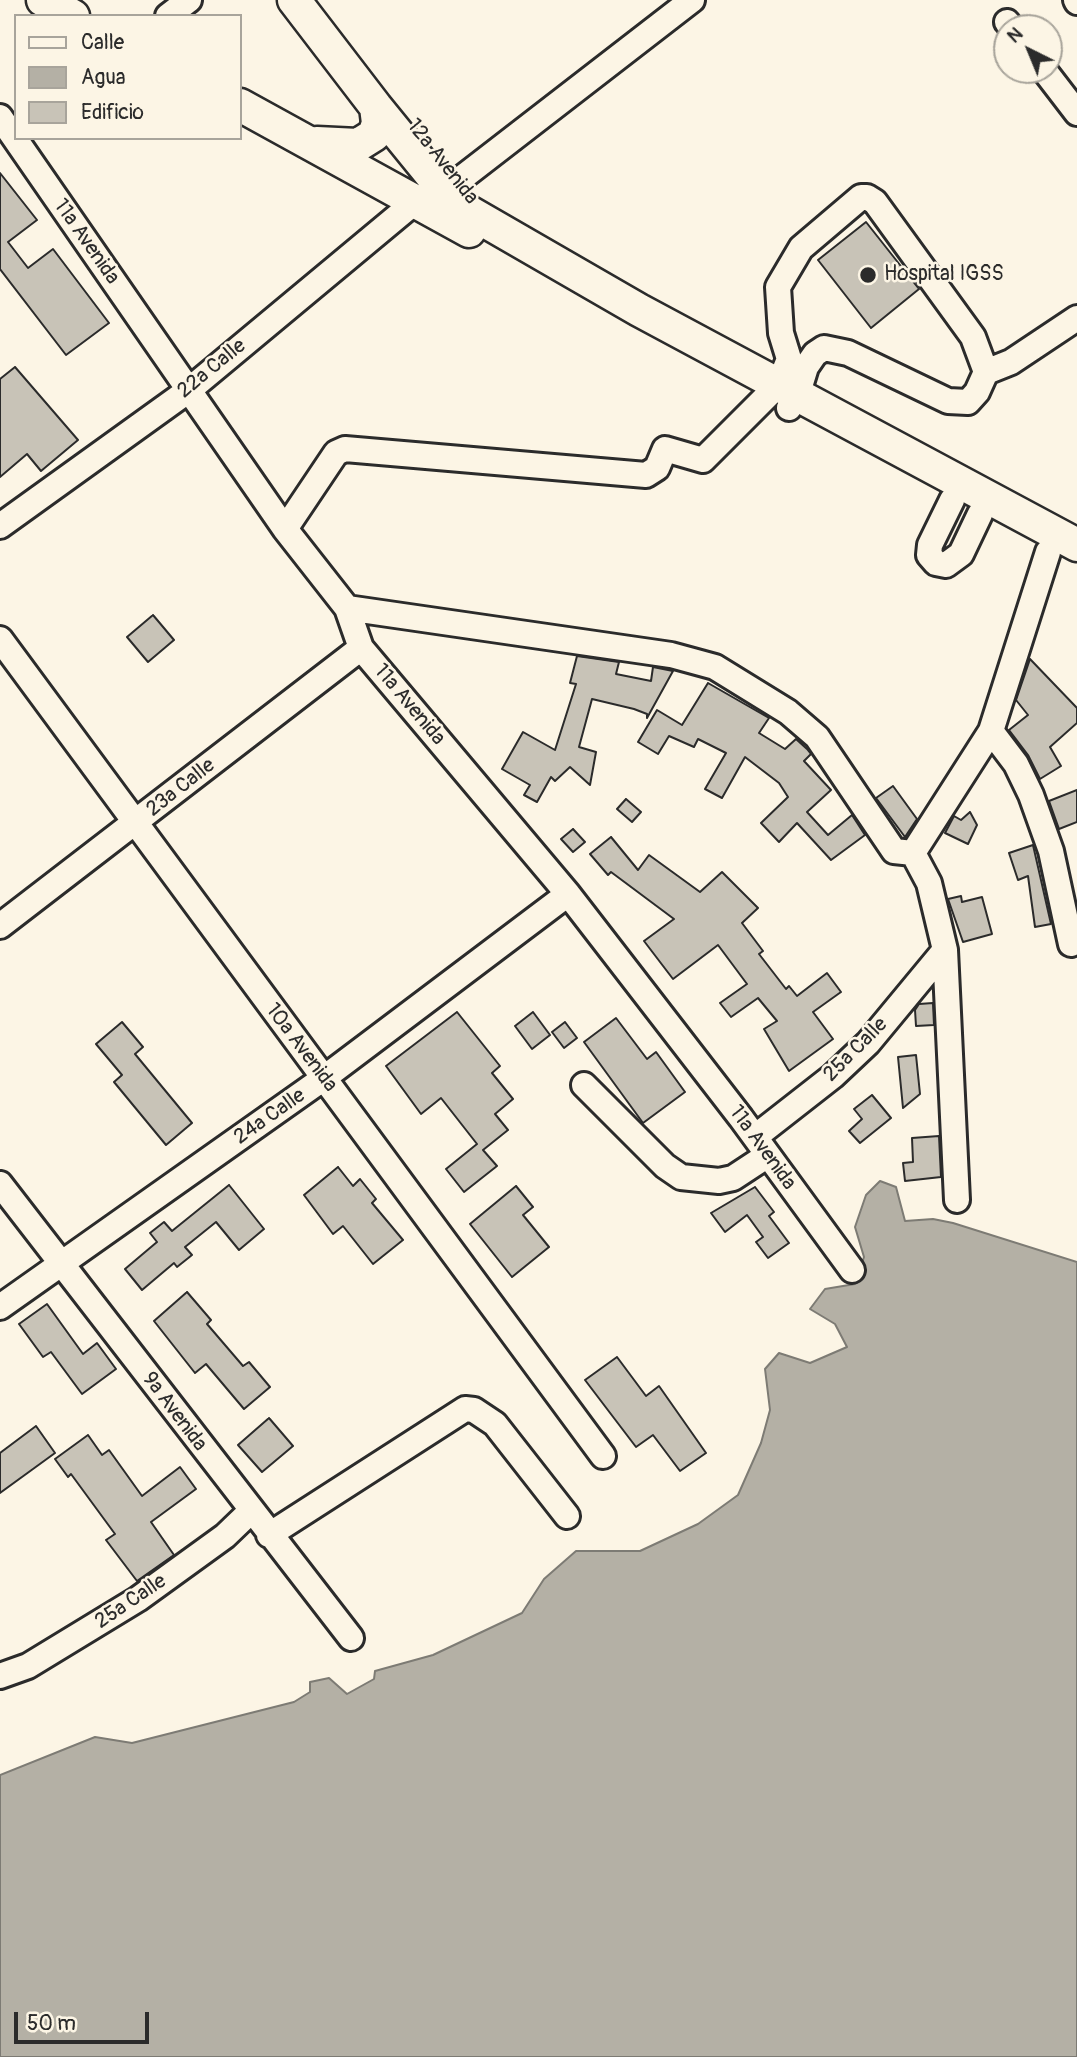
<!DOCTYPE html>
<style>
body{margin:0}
#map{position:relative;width:1077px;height:2057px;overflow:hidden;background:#fcf5e5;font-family:Pangolin,sans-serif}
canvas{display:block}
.legend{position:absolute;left:14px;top:14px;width:228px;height:126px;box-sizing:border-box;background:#fcf5e5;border:2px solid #a8a49b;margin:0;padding:9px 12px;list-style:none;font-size:21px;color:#2b2b2b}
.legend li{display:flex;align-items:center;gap:14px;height:35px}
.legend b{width:35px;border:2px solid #a8a49b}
.north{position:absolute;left:993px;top:14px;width:70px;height:70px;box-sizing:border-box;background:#fcf5e5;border:2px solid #a8a49b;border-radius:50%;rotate:317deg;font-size:19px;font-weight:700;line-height:28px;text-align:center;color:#2b2b2b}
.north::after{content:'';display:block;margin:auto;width:24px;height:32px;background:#2b2b2b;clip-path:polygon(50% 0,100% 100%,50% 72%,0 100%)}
.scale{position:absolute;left:14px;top:2012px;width:135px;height:32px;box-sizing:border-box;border:4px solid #2b2b2b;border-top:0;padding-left:9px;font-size:21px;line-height:24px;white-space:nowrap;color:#2b2b2b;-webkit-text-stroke:5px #fcf5e5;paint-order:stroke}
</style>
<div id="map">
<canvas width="1077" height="2057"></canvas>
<ul class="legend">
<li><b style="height:9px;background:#fcf5e5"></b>Calle</li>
<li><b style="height:19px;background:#b4b0a5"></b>Agua</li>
<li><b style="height:19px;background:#c8c3b7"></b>Edificio</li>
</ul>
<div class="north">N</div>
<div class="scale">50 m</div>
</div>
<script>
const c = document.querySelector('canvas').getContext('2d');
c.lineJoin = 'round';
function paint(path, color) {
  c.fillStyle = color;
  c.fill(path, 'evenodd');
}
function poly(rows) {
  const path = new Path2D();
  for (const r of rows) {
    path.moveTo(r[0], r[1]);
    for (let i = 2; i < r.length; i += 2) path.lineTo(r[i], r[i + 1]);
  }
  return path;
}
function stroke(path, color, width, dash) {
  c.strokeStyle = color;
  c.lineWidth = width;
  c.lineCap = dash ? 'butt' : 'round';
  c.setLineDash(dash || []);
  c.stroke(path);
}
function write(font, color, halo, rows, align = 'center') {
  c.font = font + ' Pangolin,sans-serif';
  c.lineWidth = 5;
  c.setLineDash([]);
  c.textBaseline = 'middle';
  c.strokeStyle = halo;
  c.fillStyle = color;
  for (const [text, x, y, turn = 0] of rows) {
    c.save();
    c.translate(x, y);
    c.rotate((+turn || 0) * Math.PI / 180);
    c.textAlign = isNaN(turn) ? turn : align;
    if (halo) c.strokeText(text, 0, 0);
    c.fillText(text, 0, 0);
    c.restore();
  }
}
const water = poly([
 [880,1181,896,1187,905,1221,933,1219,953,1223,1077,1262,1077,2057,0,2057,0,1775,95,1737,132,1743,294,1702,310,1692,310,1682,329,1678,347,1694,374,1679,375,1671,433,1655,522,1613,544,1579,576,1551,640,1551,698,1524,738,1495,761,1443,770,1410,765,1369,779,1353,810,1363,847,1347,835,1324,810,1309,825,1289,855,1284,864,1257,855,1227,866,1195,880,1181]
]);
const building = poly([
 [0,173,37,220,8,242,28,268,53,249,109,323,66,355,0,269,0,173],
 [866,222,919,289,871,328,818,260,866,222],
 [15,367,78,440,41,471,27,454,0,477,0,379,15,367],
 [153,615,174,640,148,662,127,637,153,615],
 [577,656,619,662,616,674,651,681,653,667,673,671,647,718,647,714,634,709,592,699,579,747,596,752,590,785,570,767,555,781,551,777,537,802,524,795,530,785,502,769,523,732,555,750,576,684,570,683,577,656],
 [1030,659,1077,708,1077,723,1050,747,1061,766,1040,779,1028,755,1009,730,1028,715,1016,700,1030,659],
 [708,683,769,718,759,733,785,749,796,739,807,749,811,754,804,761,831,790,807,812,828,835,852,815,865,835,831,860,797,823,779,842,761,823,788,797,779,783,745,757,722,798,705,789,726,753,698,739,694,747,669,736,658,754,638,742,657,710,682,725,708,683],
 [893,786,917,819,905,837,876,798,893,786],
 [1077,790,1077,822,1059,829,1049,801,1077,790],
 [626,799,641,812,632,822,617,809,626,799],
 [970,812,977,825,968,844,945,833,954,816,961,820,970,812],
 [573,829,585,842,573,852,561,839,573,829],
 [611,837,638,870,649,855,700,892,722,872,758,908,742,923,763,951,759,954,786,989,789,986,797,996,827,973,841,992,813,1012,833,1039,789,1071,764,1029,777,1021,758,998,731,1017,720,1003,747,984,718,945,673,979,644,941,674,919,611,872,608,875,590,854,611,837],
 [1033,845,1051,924,1035,927,1028,876,1018,880,1009,853,1033,845],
 [961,896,962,902,982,897,992,934,963,942,948,899,961,896],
 [933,1003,934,1025,916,1026,915,1010,919,1004,933,1003],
 [457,1012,500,1066,492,1073,513,1099,495,1114,508,1130,483,1150,497,1166,464,1192,446,1169,477,1144,441,1098,421,1114,386,1066,457,1012],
 [533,1012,550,1035,532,1049,515,1026,533,1012],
 [616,1018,647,1059,656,1052,685,1092,643,1123,584,1042,616,1018],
 [122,1022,143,1047,135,1054,192,1123,166,1145,114,1082,122,1075,96,1044,122,1022],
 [565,1022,577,1038,564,1048,552,1032,565,1022],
 [916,1055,920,1094,903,1108,898,1057,916,1055],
 [872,1095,891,1118,860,1143,849,1131,862,1119,854,1109,872,1095],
 [939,1136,941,1177,905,1181,903,1163,913,1162,912,1138,939,1136],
 [338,1167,353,1186,360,1179,376,1199,372,1203,403,1240,373,1264,343,1226,333,1234,304,1195,338,1167],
 [229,1185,264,1229,239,1250,216,1222,185,1247,192,1255,177,1267,174,1263,142,1290,125,1269,157,1242,150,1233,164,1222,172,1231,229,1185],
 [516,1186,533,1207,523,1215,549,1247,512,1277,470,1224,516,1186],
 [755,1187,774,1212,769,1216,789,1243,768,1258,756,1242,763,1237,747,1215,725,1232,711,1213,755,1187],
 [187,1292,211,1320,207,1324,243,1366,249,1362,270,1387,244,1409,206,1364,195,1373,154,1321,187,1292],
 [47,1304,83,1354,97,1343,116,1369,82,1394,51,1352,43,1357,19,1324,47,1304],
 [617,1357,646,1396,659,1386,706,1453,680,1471,653,1435,636,1447,585,1380,617,1357],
 [269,1418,293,1446,262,1472,238,1445,269,1418],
 [36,1426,55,1453,0,1493,0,1453,36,1426],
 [88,1435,102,1455,109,1450,142,1496,180,1467,196,1489,151,1522,174,1555,137,1581,106,1540,115,1534,71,1474,68,1477,55,1459,88,1435]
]);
const minor = poly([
 [1076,0,1077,2],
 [168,16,189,0],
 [1007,22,1012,28],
 [1044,70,1077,113],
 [0,117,285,529,347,608,361,648,568,894,741,1118,852,1270],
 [445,191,692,0],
 [986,372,1011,362,1077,318],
 [952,500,930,545,929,555,936,563,946,565,961,554,980,514],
 [0,526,189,390,416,201],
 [285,529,336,453,345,449,646,475,657,468,665,449,703,460,779,384,789,359,781,333,778,287,801,248,861,197,867,197,875,202,973,337,986,372,977,392,968,402,948,401,848,353,824,348,815,354,806,367,798,393,789,408],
 [347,608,671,655,715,667,788,712,817,737,894,851,913,853,929,883,945,950,957,1200],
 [0,639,603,1456],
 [991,731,1016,764,1031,795,1051,851,1071,944],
 [913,853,991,731,1048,552],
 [0,926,361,648],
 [584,1085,665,1166,681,1177,719,1181,733,1178,768,1155],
 [755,1137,833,1076,868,1043,945,950],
 [0,1184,351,1638],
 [0,1307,324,1078,568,894],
 [269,1535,465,1409,474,1410,495,1424,567,1516],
 [0,1676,28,1666,138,1599,225,1536,251,1511]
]);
const major = poly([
 [43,0,73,16],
 [294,0,376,107,450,198,464,209,639,310,1077,545],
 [240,105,469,231],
 [317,143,358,145,374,135,378,123,376,107]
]);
const markers = [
 [868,275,9,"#2b2b2b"]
];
const streetNames = [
 ["12a Avenida",442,162,52],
 ["11a Avenida",86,242,55],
 ["22a Calle",212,369,-39],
 ["11a Avenida",409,705,50],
 ["23a Calle",181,788,-38],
 ["10a Avenida",301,1048,53],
 ["25a Calle",856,1050,-45],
 ["24a Calle",270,1117,-35],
 ["11a Avenida",762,1148,54],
 ["9a Avenida",174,1412,53],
 ["25a Calle",131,1602,-34]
];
const poiNames = [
 ["Hospital IGSS",884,275]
];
paint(water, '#b4b0a5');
stroke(water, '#7d7b74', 2);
paint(building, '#c8c3b7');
stroke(building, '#2b2b2b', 2);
stroke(minor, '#2b2b2b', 30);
stroke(major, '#2b2b2b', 37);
stroke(minor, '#fcf5e5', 24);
stroke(major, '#fcf5e5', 32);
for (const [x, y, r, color] of markers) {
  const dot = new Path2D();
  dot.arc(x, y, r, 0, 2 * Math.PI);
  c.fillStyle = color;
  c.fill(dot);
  stroke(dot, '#fcf5e5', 2.5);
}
write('21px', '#2b2b2b', '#fcf5e5', streetNames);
write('21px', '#2b2b2b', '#fcf5e5', poiNames, 'left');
</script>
